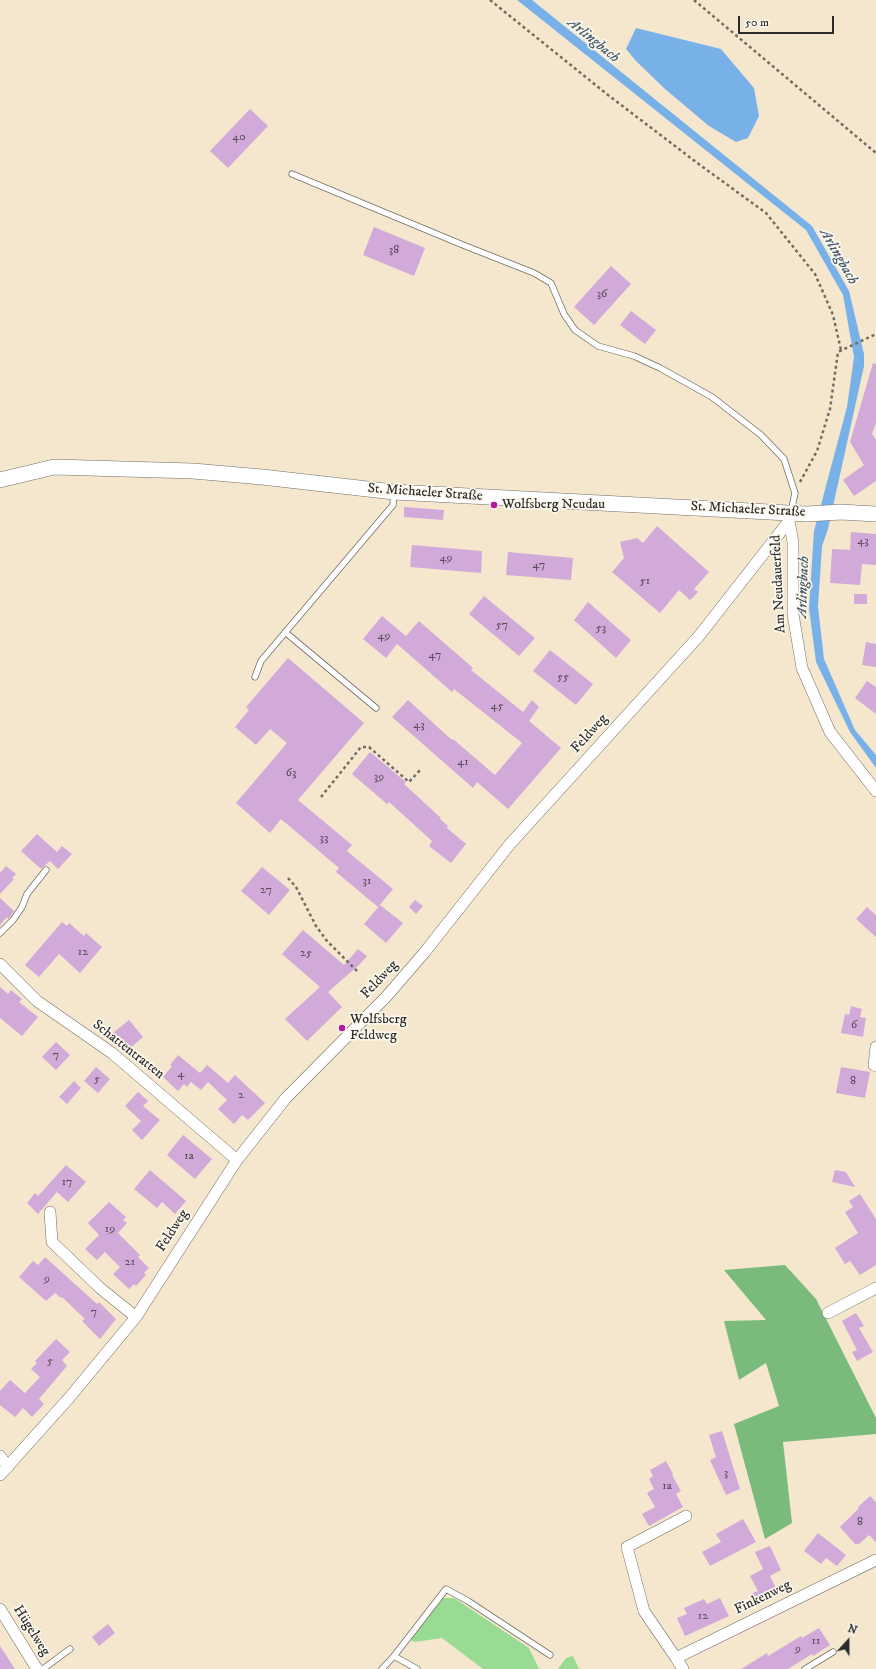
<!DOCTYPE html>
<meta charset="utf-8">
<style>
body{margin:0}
#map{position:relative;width:876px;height:1669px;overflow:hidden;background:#f4e7ce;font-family:"IM FELL DW Pica",serif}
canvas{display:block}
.north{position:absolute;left:828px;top:1621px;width:40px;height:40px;-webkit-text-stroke:3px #fbf7ec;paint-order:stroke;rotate:21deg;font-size:11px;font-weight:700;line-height:16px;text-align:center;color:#2b2b2b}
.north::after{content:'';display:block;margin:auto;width:14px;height:18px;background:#2b2b2b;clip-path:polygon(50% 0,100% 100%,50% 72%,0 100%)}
.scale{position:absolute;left:738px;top:16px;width:96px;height:18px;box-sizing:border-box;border:2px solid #2b2b2b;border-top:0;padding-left:5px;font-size:12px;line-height:14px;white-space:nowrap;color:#2b2b2b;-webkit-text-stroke:3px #fbf7ec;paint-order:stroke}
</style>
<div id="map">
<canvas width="876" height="1669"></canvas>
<div class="north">N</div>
<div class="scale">50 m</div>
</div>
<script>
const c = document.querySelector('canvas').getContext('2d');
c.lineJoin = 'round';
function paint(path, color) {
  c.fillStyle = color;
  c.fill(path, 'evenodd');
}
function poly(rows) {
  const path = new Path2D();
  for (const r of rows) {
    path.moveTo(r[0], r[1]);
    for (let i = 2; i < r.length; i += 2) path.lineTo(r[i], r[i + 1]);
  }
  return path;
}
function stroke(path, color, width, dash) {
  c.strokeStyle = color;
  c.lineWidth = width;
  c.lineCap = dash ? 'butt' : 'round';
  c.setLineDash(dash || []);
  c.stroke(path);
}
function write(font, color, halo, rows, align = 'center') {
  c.font = font + ' "IM FELL DW Pica",serif';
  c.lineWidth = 3.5;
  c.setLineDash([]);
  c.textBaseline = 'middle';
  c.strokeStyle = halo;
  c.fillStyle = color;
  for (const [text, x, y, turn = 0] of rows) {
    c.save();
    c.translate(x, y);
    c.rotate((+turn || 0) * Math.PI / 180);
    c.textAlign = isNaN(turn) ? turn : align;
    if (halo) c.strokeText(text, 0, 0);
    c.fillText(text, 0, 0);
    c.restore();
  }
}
const green = poly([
 [443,1598,454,1598,529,1648,539,1669,483,1669,442,1638,415,1642,410,1640],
 [573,1656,579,1669,558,1669,566,1658]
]);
const forest = poly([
 [785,1265,816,1299,876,1418,876,1434,783,1442,792,1523,765,1539,734,1424,779,1406,766,1363,739,1380,724,1321,766,1320,724,1270]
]);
const water = poly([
 [517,0,532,0,812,226,849,291,864,354,864,366,828,529,822,546,818,607,824,659,855,730,876,755,876,768,850,732,816,662,809,608,814,531,847,407,854,357,843,295,806,230],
 [636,28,721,49,754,88,759,116,748,138,736,142,709,126,665,89,636,61,626,49]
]);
const building = poly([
 [250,109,268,126,228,168,210,151],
 [374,227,425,248,414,276,363,255],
 [611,266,631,284,594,325,574,307],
 [631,311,656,330,645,344,620,325],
 [873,363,876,364,876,423,872,434,876,440,876,481,854,496,843,480,864,465,850,442],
 [404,507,444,510,443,520,404,517],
 [657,526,709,572,694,589,698,592,690,600,679,590,660,613,612,572,624,558,620,542,637,538,643,543],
 [851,532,876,534,876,565,862,564,860,585,830,583,832,549,850,550],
 [412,545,482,551,481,573,410,567],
 [508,552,573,558,571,580,506,575],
 [854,594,867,594,867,604,854,604],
 [484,596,535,638,519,656,469,614],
 [588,602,631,640,616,658,574,620],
 [382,616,406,636,419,621,473,668,471,670,523,712,532,700,539,707,529,721,561,748,508,809,477,782,473,788,392,717,408,700,452,740,453,739,495,775,522,743,454,689,452,692,397,644,386,658,363,639],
 [866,642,876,644,876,667,862,665],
 [550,650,593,684,576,705,533,671],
 [288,658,364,723,298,800,352,845,347,851,393,889,378,907,336,872,339,868,281,819,270,833,236,803,287,743,270,729,256,745,235,727,249,710,246,707],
 [867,681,876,687,876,714,855,698],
 [370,752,406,782,404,784,441,818,440,819,448,826,447,828,466,844,451,863,429,846,432,841,389,802,387,804,352,774],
 [37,834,57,852,62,846,72,854,58,869,50,861,41,869,21,851],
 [6,866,16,874,12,878,14,879,0,894,0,873],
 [262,867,290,890,269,915,241,891],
 [0,898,14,911,10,917,8,919,7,917,0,925],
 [415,900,423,906,416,914,409,907],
 [380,905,403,923,386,943,364,924],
 [867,907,876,915,876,937,856,919],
 [62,922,67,926,69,923,84,936,86,933,102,947,80,973,59,954,39,977,25,965],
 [303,930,344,965,358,949,367,956,359,965,328,992,342,1007,307,1041,285,1019,320,987,282,954],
 [0,987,8,994,11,990,22,999,19,1002,38,1017,22,1036,0,1018],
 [851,1006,862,1009,860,1017,866,1018,863,1037,841,1033,845,1014,849,1015],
 [129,1020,143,1037,128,1050,113,1033],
 [56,1042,70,1055,56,1070,42,1057],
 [178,1055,200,1073,207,1065,228,1083,235,1075,265,1103,248,1120,242,1115,234,1124,218,1109,227,1100,208,1082,201,1090,191,1082,187,1087,184,1084,178,1091,163,1077,172,1066,170,1065],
 [96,1067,110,1079,98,1093,84,1081],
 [841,1067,870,1072,865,1098,836,1093],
 [74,1081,81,1088,67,1104,59,1097],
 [138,1092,148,1101,143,1106,160,1120,142,1140,132,1130,141,1121,125,1106],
 [183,1135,212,1159,195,1179,167,1155],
 [66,1165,86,1182,68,1202,57,1192,38,1214,27,1203,35,1193,38,1196],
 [150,1170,186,1201,175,1214,162,1202,157,1208,134,1189],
 [835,1170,846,1172,855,1187,832,1182],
 [860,1194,876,1219,876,1265,860,1275,850,1261,845,1264,835,1248,858,1233,845,1212,853,1207,849,1201],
 [109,1202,126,1217,123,1220,127,1223,118,1233,140,1255,138,1257,149,1268,144,1273,146,1275,136,1286,134,1284,129,1289,113,1274,120,1267,105,1252,97,1260,85,1249,99,1235,88,1223],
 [45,1257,97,1304,99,1302,116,1319,100,1339,82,1321,85,1319,62,1297,61,1298,55,1293,46,1301,19,1277,33,1261,38,1265],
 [856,1313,864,1326,859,1328,873,1352,857,1361,852,1352,857,1350,842,1321],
 [56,1339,70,1352,62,1360,67,1366,39,1399,44,1404,32,1417,23,1408,15,1417,0,1405,0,1391,10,1380,25,1393,40,1377,31,1369,37,1363,35,1361],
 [722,1431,740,1489,726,1495,710,1460,716,1457,709,1435],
 [666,1461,673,1474,672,1475,681,1491,676,1494,683,1507,649,1526,642,1514,655,1507,647,1493,654,1489,649,1479,653,1476,650,1470],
 [870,1496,876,1502,876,1542,869,1535,859,1544,855,1544,840,1527,859,1508,858,1507],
 [743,1519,756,1542,710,1566,702,1552,721,1542,716,1534],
 [818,1533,846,1555,837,1566,826,1558,821,1564,804,1551],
 [770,1546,781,1570,770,1576,777,1590,763,1597,764,1600,754,1604,750,1594,758,1591,750,1576,763,1569,755,1552],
 [720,1598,729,1616,685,1636,677,1618,687,1614,684,1608,704,1599,707,1604],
 [108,1624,115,1633,99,1646,92,1637],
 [819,1628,830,1645,813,1656,812,1654,788,1669,741,1669,767,1653,768,1656,801,1636,802,1638],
 [0,1646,15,1669,0,1669]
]);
const path = poly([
 [490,0,608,95,696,162,766,213,815,274,833,315,841,350],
 [694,0,876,153],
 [800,482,817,451,830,409,838,352,876,334],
 [321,797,361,747,369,747,409,782,421,769],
 [288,878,296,887,316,926,327,941,357,971]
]);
const service = poly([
 [292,174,463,245,534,273,551,283,564,314,575,330,598,346,634,356,660,368,712,397,761,435,784,459,795,493,791,512],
 [285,632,376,708],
 [255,677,261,661,393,505,394,492],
 [0,933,13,920,22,907,27,894,46,870],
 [394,1656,446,1589,468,1601,550,1655],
 [43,1669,70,1649],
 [382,1669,394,1656,417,1669],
 [805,1669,833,1652]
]);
const minor = poly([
 [789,521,793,542,793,614,802,668,830,732,876,791],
 [0,964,37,1001,112,1053,237,1160],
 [876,1047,874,1065,876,1066],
 [50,1212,52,1242,100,1288,136,1317],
 [828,1313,876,1288],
 [0,1456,8,1467],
 [0,1475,69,1398,136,1317,237,1160,286,1098,386,997,424,953,510,844,699,636,789,521,791,513],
 [0,1609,37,1669],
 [676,1658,644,1611,627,1547,686,1516],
 [683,1669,676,1658,876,1560]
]);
const secondary = poly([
 [0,480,54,467,193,471,262,477,394,492,807,514,841,512,876,514]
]);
const markers = [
 [494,505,4,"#b5179e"],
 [342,1028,4,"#b5179e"]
];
const numberNames = [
 ["40",239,138],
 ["38",394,251],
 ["36",602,295],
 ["43",863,542],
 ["49",446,559],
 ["47",539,566],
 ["51",645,582],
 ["57",502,626],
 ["53",601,629],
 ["49",384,637],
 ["47",435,656],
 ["55",563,678],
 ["45",497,707],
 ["43",419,726],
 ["41",463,763],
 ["63",291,774],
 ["39",379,778],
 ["33",324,839],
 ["31",367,882],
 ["27",266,891],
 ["12",83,953],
 ["25",306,954],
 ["6",854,1026],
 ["7",56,1056],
 ["4",181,1075],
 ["5",97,1080],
 ["8",853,1082],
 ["2",241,1096],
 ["1a",189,1157],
 ["17",67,1183],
 ["19",110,1230],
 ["21",130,1263],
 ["9",47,1280],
 ["7",94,1313],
 ["5",50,1362],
 ["3",726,1474],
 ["1a",667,1487],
 ["8",860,1523],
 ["12",703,1617],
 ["11",816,1642],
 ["9",798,1650]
];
const streetNames = [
 ["St. Michaeler Straße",425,493,4],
 ["St. Michaeler Straße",748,510,3],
 ["Am Neudauerfeld",779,584,-93],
 ["Feldweg",590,734,-48],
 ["Feldweg",380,980,-47],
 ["Schattentratten",128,1050,38],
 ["Feldweg",173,1231,-57],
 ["Finkenweg",763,1598,-26],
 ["Hügelweg",31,1631,58]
];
const poiNames = [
 ["Wolfsberg Neudau",502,505],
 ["Wolfsberg",350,1020],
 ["Feldweg",350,1036]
];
const waterNames = [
 ["Arlingbach",593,41,39],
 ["Arlingbach",838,257,60],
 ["Arlingbach",804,587,-88]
];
paint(green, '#99db92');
paint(forest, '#7abb7c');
paint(water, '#78b1e8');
paint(building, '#d2aada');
stroke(service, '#716d64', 7);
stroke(minor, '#716d64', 12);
stroke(secondary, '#716d64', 16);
stroke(path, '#716d64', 2.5, [3, 3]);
stroke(service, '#fff', 5.5);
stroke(minor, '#fff', 11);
stroke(secondary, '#fff', 15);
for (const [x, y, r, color] of markers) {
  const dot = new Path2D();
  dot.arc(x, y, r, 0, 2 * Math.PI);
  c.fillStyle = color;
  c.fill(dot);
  stroke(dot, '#fbf7ec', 1.5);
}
write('12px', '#554b57', null, numberNames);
write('14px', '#2b2b2b', '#fbf7ec', streetNames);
write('14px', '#2b2b2b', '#fbf7ec', poiNames, 'left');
write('italic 15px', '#465a6d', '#fbf7ec', waterNames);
</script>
